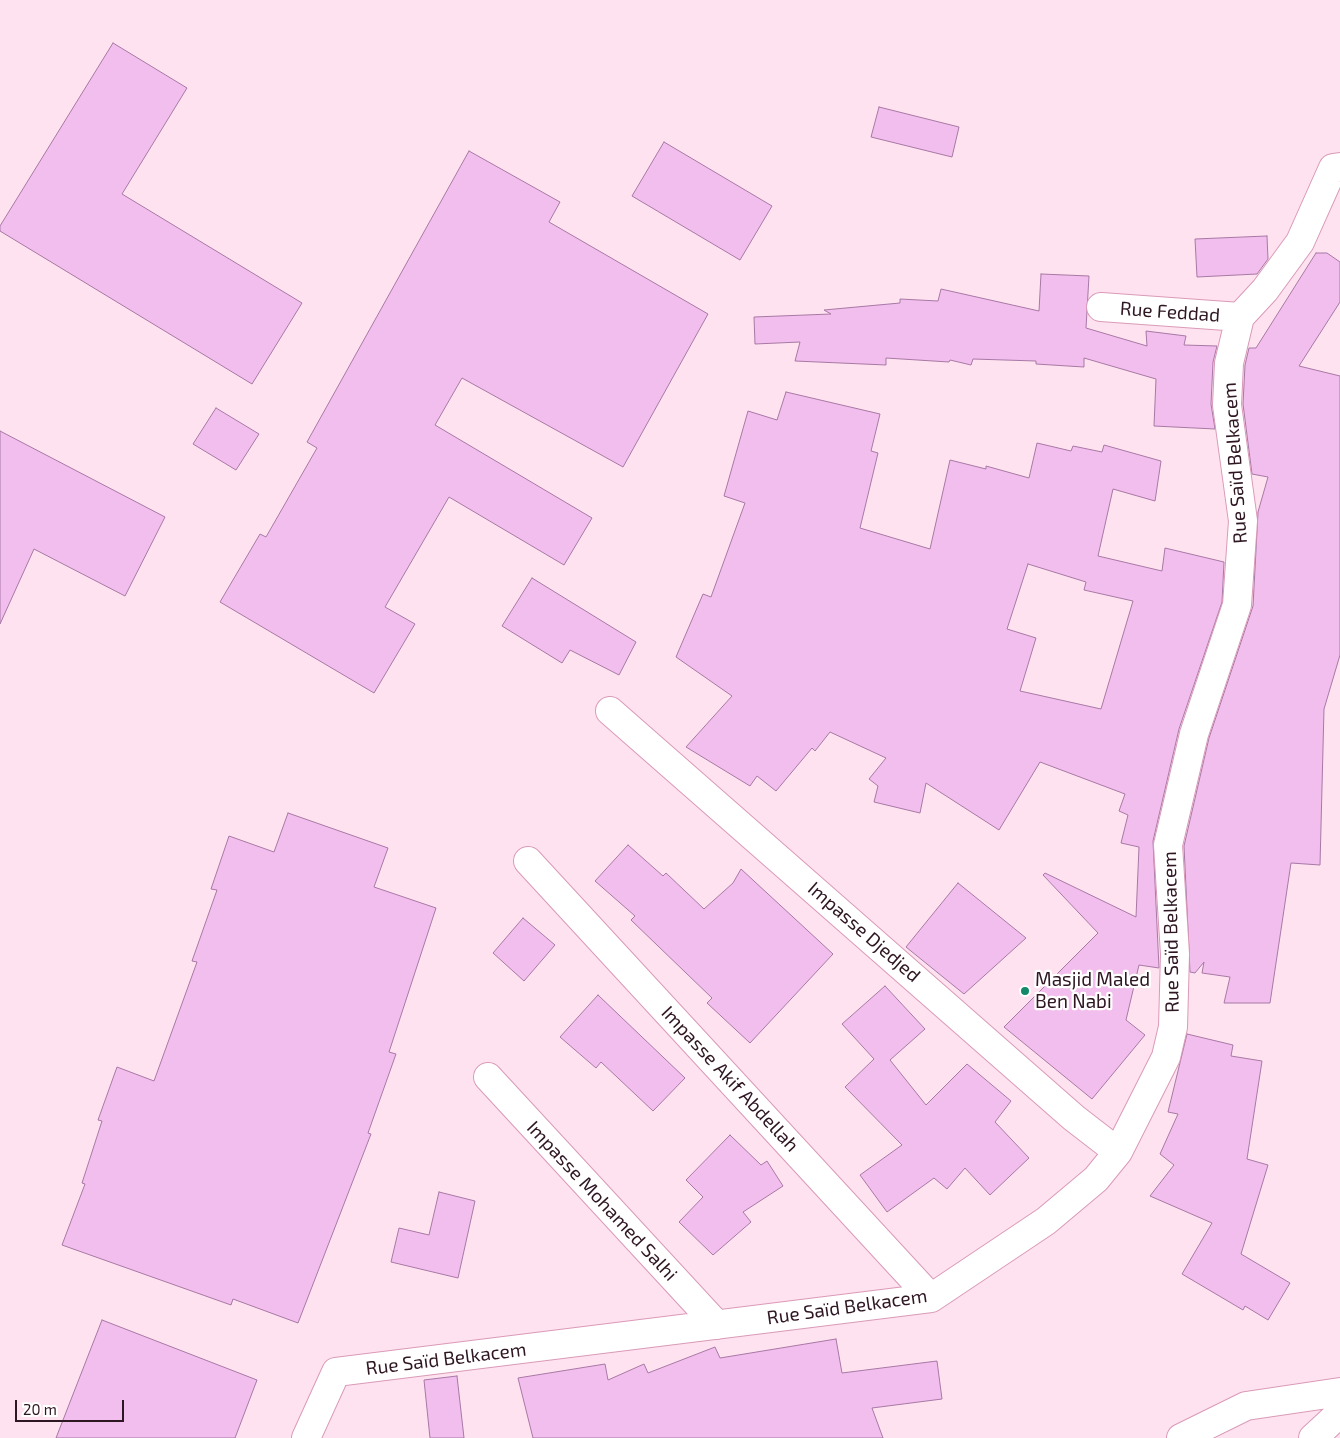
<!DOCTYPE html>
<meta charset="utf-8">
<style>
body{margin:0}
#map{position:relative;width:1340px;height:1438px;overflow:hidden;background:#fee2ef;font-family:"Exo 2",sans-serif}
canvas{display:block}
.scale{position:absolute;left:15px;top:1400px;width:109px;height:22px;box-sizing:border-box;border:2px solid #2e1622;border-top:0;padding-left:6px;font-size:15px;line-height:18px;white-space:nowrap;color:#2e1622;-webkit-text-stroke:4px #fff;paint-order:stroke}
</style>
<div id="map">
<canvas width="1340" height="1438"></canvas>
<div class="scale">20 m</div>
</div>
<script>
const c = document.querySelector('canvas').getContext('2d');
c.lineJoin = 'round';
function paint(path, color) {
  c.fillStyle = color;
  c.fill(path, 'evenodd');
}
function poly(rows) {
  const path = new Path2D();
  for (const r of rows) {
    path.moveTo(r[0], r[1]);
    for (let i = 2; i < r.length; i += 2) path.lineTo(r[i], r[i + 1]);
  }
  return path;
}
function stroke(path, color, width, dash) {
  c.strokeStyle = color;
  c.lineWidth = width;
  c.lineCap = dash ? 'butt' : 'round';
  c.setLineDash(dash || []);
  c.stroke(path);
}
function write(font, color, halo, rows, align = 'center') {
  c.font = font + ' "Exo 2",sans-serif';
  c.lineWidth = 4.5;
  c.setLineDash([]);
  c.textBaseline = 'middle';
  c.strokeStyle = halo;
  c.fillStyle = color;
  for (const [text, x, y, turn = 0] of rows) {
    c.save();
    c.translate(x, y);
    c.rotate((+turn || 0) * Math.PI / 180);
    c.textAlign = isNaN(turn) ? turn : align;
    if (halo) c.strokeText(text, 0, 0);
    c.fillText(text, 0, 0);
    c.restore();
  }
}
const building = poly([
 [113,43,187,88,122,194,302,303,252,384,0,231,0,226,113,43],
 [879,107,959,127,952,157,871,137,879,107],
 [664,142,772,206,740,260,632,196,664,142],
 [469,151,560,202,549,222,708,314,623,467,462,378,435,425,592,518,564,565,449,497,385,607,415,624,374,693,220,602,260,534,266,537,317,448,307,442,469,151],
 [1267,236,1268,259,1257,274,1197,277,1195,239,1267,236],
 [1316,253,1327,253,1340,262,1340,302,1299,366,1340,376,1340,655,1324,709,1320,865,1291,863,1270,1003,1224,1003,1230,977,1202,973,1204,962,1195,973,1190,972,1184,846,1209,738,1253,606,1258,512,1268,477,1252,474,1243,404,1245,365,1249,348,1256,348,1316,253],
 [1041,274,1089,276,1086,328,1147,346,1146,331,1186,336,1184,345,1217,346,1213,362,1211,404,1215,429,1154,426,1156,379,1084,358,1084,367,1036,364,1036,361,973,359,971,365,950,360,949,362,886,358,886,365,795,361,800,342,755,344,754,317,831,314,824,310,900,303,900,299,938,301,941,289,1039,311,1041,274],
 [786,392,880,414,871,451,878,453,860,528,930,549,950,460,986,469,986,466,1029,478,1037,443,1071,451,1073,446,1102,452,1104,445,1161,461,1155,501,1113,489,1098,556,1162,571,1165,548,1224,562,1222,602,1179,729,1153,841,1159,968,1139,965,1126,1020,1145,1035,1092,1099,1004,1027,1098,933,1043,875,1045,873,1136,917,1139,847,1121,843,1128,815,1119,811,1125,794,1040,762,999,830,926,783,920,813,874,802,878,786,869,779,886,758,830,732,815,751,812,748,776,791,757,776,750,786,686,747,732,696,676,657,703,594,711,597,745,503,724,496,748,411,777,420,786,392],
 [1028,564,1086,582,1084,590,1133,601,1101,709,1020,691,1036,638,1007,629,1028,564],
 [216,408,259,434,236,470,193,444,216,408],
 [0,431,165,517,125,596,34,549,0,624,0,431],
 [532,578,636,642,619,675,570,650,562,663,502,626,532,578],
 [288,813,388,848,374,887,436,908,389,1052,396,1054,368,1133,371,1134,298,1323,233,1299,231,1305,62,1245,85,1184,82,1183,102,1121,98,1120,117,1067,154,1081,197,962,192,961,217,890,211,889,229,836,274,852,288,813],
 [628,845,663,876,666,873,704,909,733,883,741,869,833,954,750,1043,707,1003,712,998,631,920,635,916,595,881,628,845],
 [958,883,1026,938,964,994,906,947,958,883],
 [523,918,555,945,524,981,493,953,523,918],
 [885,986,925,1029,890,1060,926,1105,967,1064,1011,1101,995,1122,1029,1158,990,1195,965,1168,947,1189,934,1178,887,1212,860,1175,902,1145,845,1087,874,1059,842,1024,885,986],
 [598,995,685,1078,653,1111,601,1062,596,1068,560,1037,598,995],
 [1187,1034,1233,1045,1231,1056,1262,1061,1247,1159,1268,1165,1241,1254,1290,1283,1268,1320,1245,1306,1243,1310,1182,1274,1212,1223,1150,1196,1174,1165,1160,1154,1178,1114,1168,1112,1187,1034],
 [730,1135,761,1165,767,1161,783,1186,743,1212,751,1222,713,1255,679,1222,703,1197,686,1180,730,1135],
 [439,1192,475,1201,458,1278,391,1262,399,1228,429,1235,439,1192],
 [102,1320,257,1380,235,1438,56,1438,102,1320],
 [836,1339,842,1373,937,1361,942,1399,872,1408,883,1438,533,1438,518,1378,605,1364,608,1380,644,1364,648,1373,715,1347,720,1358,836,1339],
 [457,1376,464,1438,430,1438,424,1380,457,1376]
]);
const street = poly([
 [1101,307,1240,317],
 [610,711,1074,1118,1118,1152],
 [528,861,931,1298],
 [488,1077,717,1325],
 [306,1438,336,1372,931,1298,1046,1221,1096,1179,1118,1152,1166,1057,1173,1027,1175,954,1168,845,1194,734,1237,605,1243,521,1227,405,1229,363,1240,317,1265,290,1300,242,1333,168,1340,167],
 [1181,1438,1246,1406,1340,1392],
 [1313,1438,1340,1413]
]);
const markers = [
 [1025,991,5,"#13896a"]
];
const streetNames = [
 ["Rue Feddad",1170,312,4],
 ["Rue Saïd Belkacem",1235,463,-94],
 ["Impasse Djedjed",864,932,41],
 ["Rue Saïd Belkacem",1171,932,-91],
 ["Impasse Akif Abdellah",730,1079,47],
 ["Impasse Mohamed Salhi",602,1201,47],
 ["Rue Saïd Belkacem",847,1307,-8],
 ["Rue Saïd Belkacem",446,1359,-7]
];
const poiNames = [
 ["Masjid Maled",1035,980],
 ["Ben Nabi",1035,1002]
];
paint(building, '#f2beed');
stroke(building, '#a878a5', 1);
stroke(street, '#da9ab8', 30);
stroke(street, '#fff', 28);
for (const [x, y, r, color] of markers) {
  const dot = new Path2D();
  dot.arc(x, y, r, 0, 2 * Math.PI);
  c.fillStyle = color;
  c.fill(dot);
  stroke(dot, '#fff', 2);
}
write('19px', '#2e1622', '#fff', streetNames);
write('19px', '#2e1622', '#fff', poiNames, 'left');
</script>
